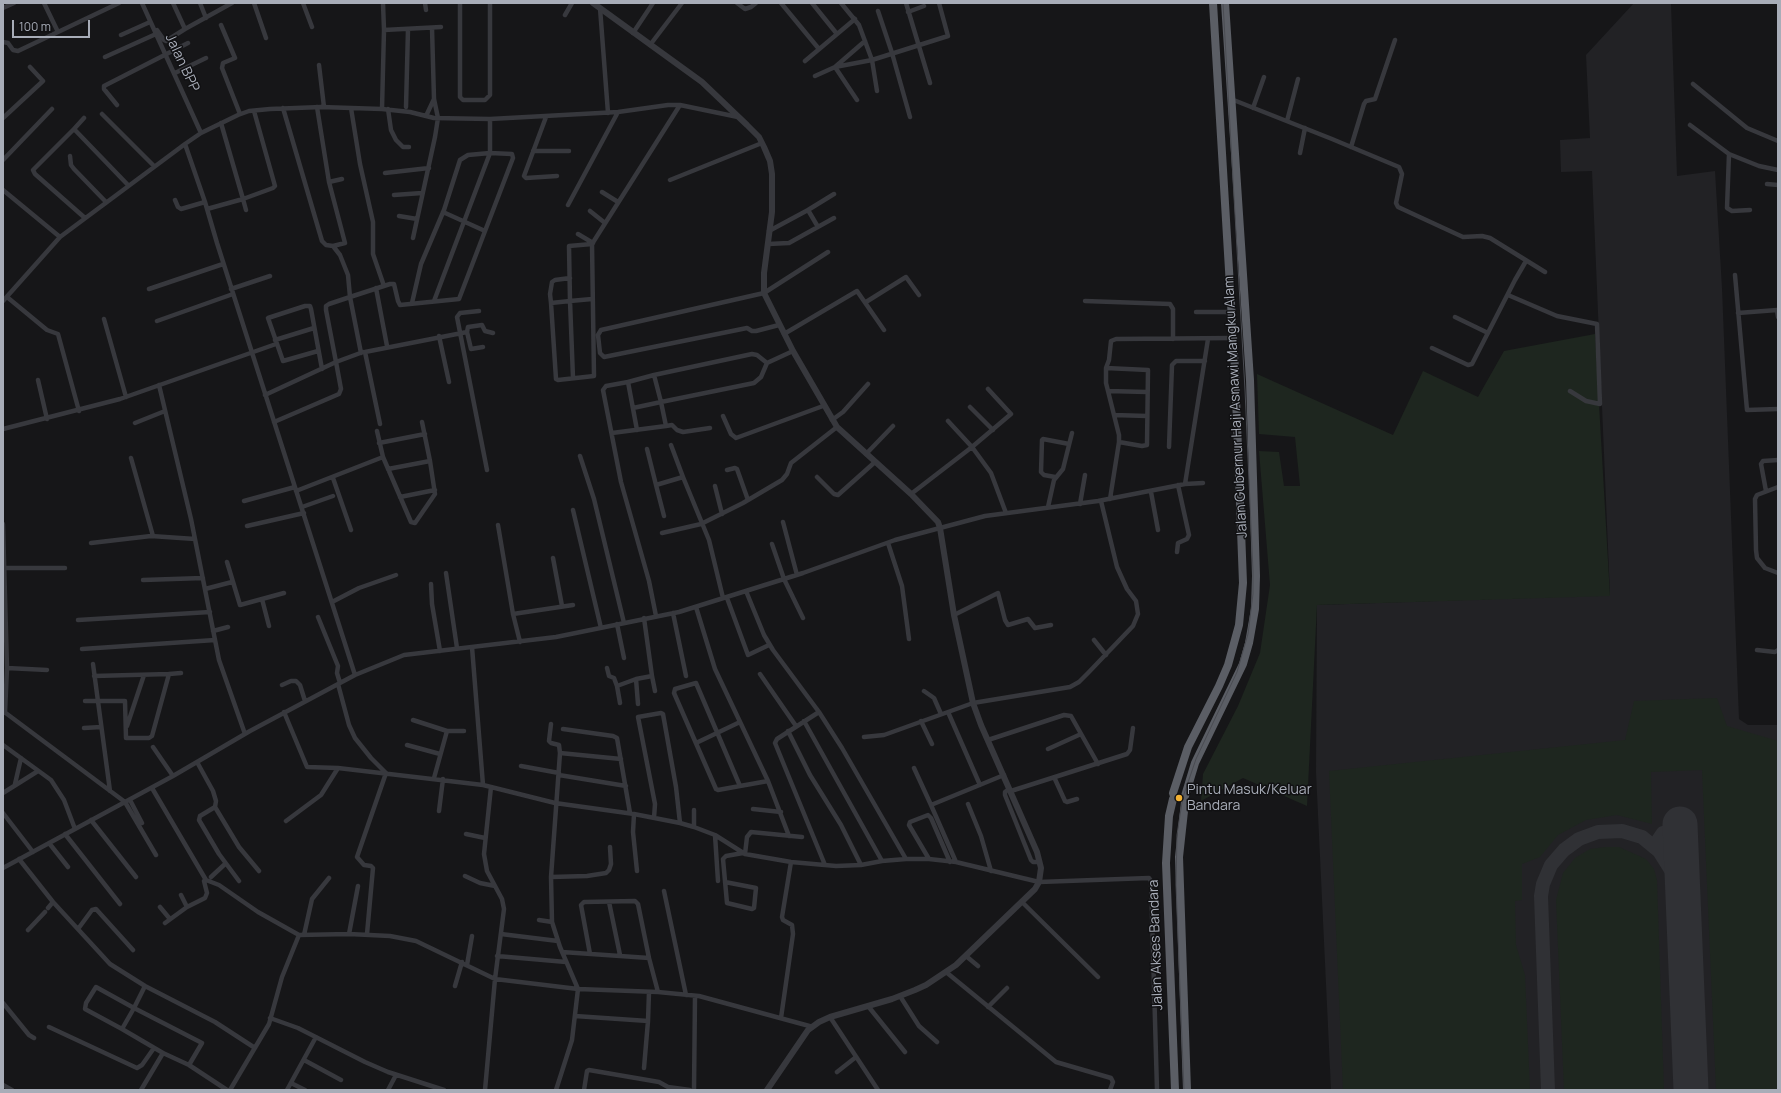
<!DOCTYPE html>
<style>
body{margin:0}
#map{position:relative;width:1781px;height:1093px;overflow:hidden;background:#161618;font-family:Manrope,sans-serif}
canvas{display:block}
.frame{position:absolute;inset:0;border:4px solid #a8adb8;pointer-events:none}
.scale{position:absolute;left:12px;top:20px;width:78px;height:18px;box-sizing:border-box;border:2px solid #a8adb8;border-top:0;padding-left:5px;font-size:12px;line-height:14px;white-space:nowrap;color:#a8adb8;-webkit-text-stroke:3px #111113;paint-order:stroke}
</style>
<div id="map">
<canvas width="1781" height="1093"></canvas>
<div class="frame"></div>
<div class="scale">100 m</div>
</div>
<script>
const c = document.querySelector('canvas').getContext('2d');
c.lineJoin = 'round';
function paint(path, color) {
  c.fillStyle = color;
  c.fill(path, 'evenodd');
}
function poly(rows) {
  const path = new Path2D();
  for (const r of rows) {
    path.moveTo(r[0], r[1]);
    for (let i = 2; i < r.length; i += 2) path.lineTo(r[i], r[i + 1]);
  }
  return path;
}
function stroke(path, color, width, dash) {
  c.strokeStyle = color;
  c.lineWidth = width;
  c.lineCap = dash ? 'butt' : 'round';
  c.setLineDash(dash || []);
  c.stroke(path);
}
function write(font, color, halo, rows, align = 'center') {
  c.font = font + ' Manrope,sans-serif';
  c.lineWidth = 3;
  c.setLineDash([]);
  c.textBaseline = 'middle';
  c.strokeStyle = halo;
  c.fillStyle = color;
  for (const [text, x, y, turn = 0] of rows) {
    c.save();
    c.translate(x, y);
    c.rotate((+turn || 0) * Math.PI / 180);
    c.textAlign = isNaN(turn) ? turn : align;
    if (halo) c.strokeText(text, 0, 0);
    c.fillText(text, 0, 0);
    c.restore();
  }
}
const built = poly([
 [1634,3,1671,4,1677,176,1715,171,1722,288,1739,719,1748,725,1778,725,1778,1090,1331,1090,1316,772,1317,605,1610,595,1592,171,1561,172,1560,140,1590,138,1586,55]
]);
const green = poly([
 [1595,334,1610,596,1317,605,1307,806,1243,778,1201,801,1203,774,1238,706,1260,653,1270,585,1259,451,1279,452,1284,486,1300,486,1295,437,1259,434,1257,374,1393,435,1423,371,1478,397,1504,351],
 [1717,698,1727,726,1778,741,1778,1090,1716,1090,1702,770,1651,772,1652,824,1617,815,1586,820,1558,835,1540,857,1522,864,1522,900,1515,901,1516,945,1525,975,1530,1090,1343,1090,1329,771,1625,740,1634,701],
 [1606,847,1619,847,1646,859,1654,869,1657,880,1664,1090,1564,1090,1556,900,1563,873,1575,858,1590,849]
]);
const taxiway = poly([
 [1659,851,1657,842,1663,833,1674,830,1686,831,1690,839,1690,855,1686,862,1682,865],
 [1548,1090,1541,896,1543,884,1551,865,1564,850,1579,839,1598,832,1622,831,1642,837,1659,851,1676,878,1681,887,1683,898]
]);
const runway = poly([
 [1680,824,1691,1090]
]);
const minor = poly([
 [44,3,58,32],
 [142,3,201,133],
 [173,3,185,29,232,3],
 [200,3,206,18],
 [254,3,266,38],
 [303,3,312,27],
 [425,3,426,10],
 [460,3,460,97,463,100,485,100,490,95,490,3],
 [737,3,745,9,751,7,756,3],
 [781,3,819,49],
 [812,3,837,34],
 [841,3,859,25,872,60,877,91],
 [906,3,930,83],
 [3,8,14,3],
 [600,8,608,113],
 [878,11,892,53,910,117],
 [908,12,924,6],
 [565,15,572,3],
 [221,25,235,58,223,63,222,68,240,114],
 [157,30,164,40,166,41,185,29],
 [384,30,441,27],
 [633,33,653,3],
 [121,35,150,22],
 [3,42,8,43,13,50,18,51,119,3],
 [650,45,682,3],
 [105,57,156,34],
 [805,61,855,19],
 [319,65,324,107],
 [175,73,206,58],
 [815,76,835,67,872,60,948,36,939,3],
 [1693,84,1747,128,1778,141],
 [1231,99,1332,139,1399,167,1402,174,1396,203,1398,207,1463,237,1482,236,1490,238,1545,272],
 [857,100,835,67,865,41],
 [117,105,104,89,104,86,188,43],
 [317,107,329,182,345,243,333,246],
 [406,107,408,29],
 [283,108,322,241,326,245,333,246,340,255,348,275,350,297,390,284,394,284,398,301,400,305,459,299,513,158,512,154,490,153,490,119],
 [351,108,360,164,373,222,373,254,384,286],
 [1253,108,1264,77],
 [382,109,384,30,383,3],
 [388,109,391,130,396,140,403,147,409,147],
 [102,114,154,166],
 [426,116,434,99],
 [546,117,524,176,526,178,557,176],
 [738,117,680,105,668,105,618,112,490,119,434,118,410,112,382,109,321,107,270,109,249,111,238,115,201,133,185,144,205,202,217,243,355,675,404,655,556,637,679,612,803,573,895,540,985,516,1098,501,1185,484,1203,483],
 [3,118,43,81,30,67],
 [1287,121,1298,79],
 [1690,125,1729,154,1759,166,1778,170],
 [74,129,84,118],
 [1351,147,1364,104,1366,101,1375,99,1395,40],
 [533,151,569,151],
 [1300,153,1305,128],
 [1729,154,1727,208,1732,211,1750,210],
 [70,156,71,165,74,169,106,202],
 [3,160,52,109],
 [385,173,429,168],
 [670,180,762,143],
 [329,182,342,179],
 [1767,184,1778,185],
 [3,190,60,237],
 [602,192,618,202],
 [394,195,422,193],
 [175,200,178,207,181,209,205,202],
 [568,205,618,112],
 [207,209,243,199,221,123],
 [246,210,243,199,273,188,275,186,254,111],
 [590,211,605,223],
 [443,212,485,231],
 [399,216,417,219],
 [85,218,35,174,33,170,74,129,128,185],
 [818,227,808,210,834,194],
 [769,231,808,210],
 [578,234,593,243],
 [413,238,435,137,438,118,434,99,432,28],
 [592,244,569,246,570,301,592,299],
 [768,244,789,243,834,218],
 [1735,275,1747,410,1778,409],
 [376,288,387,346],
 [149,289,223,264],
 [231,289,270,276],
 [1508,295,1557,316,1597,324,1600,404,1586,401,1570,391],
 [7,297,47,330,58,334,79,411],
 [3,301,60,237,185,144],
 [1085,301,1170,304,1173,309,1173,339],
 [866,302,906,277,919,295],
 [412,303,421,264,444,210,460,160,468,155,490,153,434,301],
 [551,303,550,294,552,282,555,280,570,278],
 [479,311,460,313,457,317,487,470],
 [1196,312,1232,312],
 [1738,313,1777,310,1778,317],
 [1455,317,1488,333],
 [104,319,126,397],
 [157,321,233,294],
 [779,325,756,331,752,331,747,328,604,357,600,353,598,335,601,330,764,293,828,252],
 [467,332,468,327,482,325,485,331,493,333],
 [784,334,857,291,884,330],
 [439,336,449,382],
 [275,340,314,328],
 [1432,348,1468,365,1472,364,1515,280,1526,261],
 [318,351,283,361,268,318,305,306,310,306,311,309,322,369],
 [1106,368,1148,370,1147,445,1142,446,1119,442],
 [573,378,570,301,551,303,556,379,558,380,594,376,592,244,680,105],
 [38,380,47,419],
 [628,382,606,386,603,390,621,482,649,581,656,616],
 [159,385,191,519,219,660,245,734],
 [988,389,1011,414,972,447,991,473,1006,513],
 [1108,391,1147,392],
 [265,395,336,362,326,310,326,306,329,304,350,297,361,353],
 [970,407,993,430],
 [633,408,661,402,654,375,752,354,757,355,767,363],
 [1114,415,1147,416],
 [723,416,731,434,736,438,823,406],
 [832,420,843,412,868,384],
 [274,422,339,394,341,389,336,362,363,352],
 [422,422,430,461],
 [135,423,165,411],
 [380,424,365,352,467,332,471,349,483,347],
 [666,426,672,425,677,430,683,432,710,428],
 [3,429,120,399,276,344],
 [637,430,628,382,654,375],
 [377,431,383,457,411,522,415,523,435,494,430,461,388,469],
 [612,433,666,426,661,402,754,383,761,377,767,363,793,351],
 [379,443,425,434],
 [671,445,683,477],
 [1169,447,1172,365,1176,361,1205,361],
 [647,449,656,485,683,477,709,540,723,598],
 [866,454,893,426],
 [580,456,594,499,624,623],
 [131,458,153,536],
 [727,470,735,468,737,469,748,500],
 [817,477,834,494,838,495,875,462],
 [1055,477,1044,475,1041,472,1042,440,1043,439,1069,444],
 [333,478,351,530],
 [1185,484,1208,339],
 [656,485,664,516],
 [715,486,722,514],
 [1778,487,1757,495,1755,499,1756,550,1757,558,1765,568,1778,573],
 [296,491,383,457],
 [1766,491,1761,464,1763,461,1778,460],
 [1151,492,1158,530],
 [911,494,972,447,948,421],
 [400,497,435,490],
 [1110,499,1119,442,1119,435,1106,383,1106,368,1109,360,1111,341,1116,339,1233,338],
 [244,501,295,487],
 [1080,504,1085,475],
 [302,507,333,496],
 [1048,507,1054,480,1063,469,1072,433],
 [573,510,601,628],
 [783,522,797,575],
 [3,524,7,668,5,713],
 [498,525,513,614,573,605],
 [247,526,304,513],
 [662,533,701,524,743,503,782,480,787,474,791,463,837,427],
 [91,543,151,536,195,539],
 [888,543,902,586,909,639],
 [772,544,784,579,803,618],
 [1177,552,1178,543,1187,539,1189,535,1178,485],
 [553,558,562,606],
 [227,562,240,605,284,593],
 [4,568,65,568],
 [446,573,457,648],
 [143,580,203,578],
 [431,584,432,604,440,651],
 [205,589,232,582],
 [746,591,764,635,773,650,819,712,842,748,906,859],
 [727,598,748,655,769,645],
 [262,599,269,626],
 [332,602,359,588,396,575],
 [696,607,715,669,768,781,789,836],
 [673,613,686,676],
 [513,614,520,642],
 [954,615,998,593,1005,620,1008,625,1028,619,1035,628,1051,625],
 [318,617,338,666,337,673,340,683],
 [78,620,210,612],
 [617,624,624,658],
 [213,631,228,627],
 [1094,640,1106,655],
 [472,647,483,785],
 [82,649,215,640],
 [1757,650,1775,652,1778,650],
 [93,664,110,791],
 [7,668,47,670],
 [607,668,609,676,614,678,617,686],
 [760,674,796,726],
 [94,676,169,674],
 [652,676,655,691],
 [338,684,349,725,355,738,371,758,386,773],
 [282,685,291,681,296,681,300,685,305,701],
 [924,691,934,698,941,714],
 [85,701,125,701,126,738,149,738,152,736,169,674,181,673],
 [620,703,617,686,636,679],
 [638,704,636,679,652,676,644,618],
 [3,711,125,802,156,855],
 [284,712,307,767,338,768,483,785,555,803,634,814,680,823,694,827,715,835,745,854,791,862,836,866,861,865,882,861,906,859,929,859,956,862,1039,882,1149,878,1151,881,1157,1090],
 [819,712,777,739,775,743,825,865],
 [948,712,980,785],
 [413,720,447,731],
 [804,721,882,861],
 [921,721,932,744],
 [551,724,549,741,551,743,559,745,560,753,551,877,552,922,560,947,578,989,572,1040,556,1090],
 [127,726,144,675],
 [84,728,101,727],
 [563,729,613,736,617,738,630,813],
 [788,731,810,775,841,825,861,865],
 [864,737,884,735,973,703,1070,687,1079,682,1088,673,1133,626,1138,614,1136,601,1127,589,1117,567,1101,501],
 [988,740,1064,715,1071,716,1098,764],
 [696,743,740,722],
 [3,745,51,780,64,800,75,829],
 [407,745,440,754],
 [153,747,173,776],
 [1048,749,1081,734],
 [560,753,621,759],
 [197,762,213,791,216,801,215,807,239,847,259,871],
 [521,766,559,773],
 [914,768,931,805],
 [559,775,626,786],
 [1054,777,1065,801,1067,802,1077,799],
 [434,778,447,731,464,731],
 [15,784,21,758],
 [740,786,696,683,675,689,674,693,716,789,718,790,740,786,768,781],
 [152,788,206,880,219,885,258,912,299,935,349,934,390,936,416,941,495,979,578,989,658,992],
 [1009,789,1005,792,1005,795,1031,860,1033,862,1039,862],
 [1011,791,1127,754,1130,750,1133,728],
 [3,793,38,771],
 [130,800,142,823],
 [968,804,981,836,991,871],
 [215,807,200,816,199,820,219,854,239,881],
 [753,809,781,812],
 [439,811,443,779],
 [3,813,33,852],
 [634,814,633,832,637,871],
 [654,818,655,804,638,717,661,713,663,714,676,787,680,823],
 [91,820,136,877],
 [286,821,321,795,338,768],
 [694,827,694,810],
 [65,834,120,904],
 [466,834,485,838],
 [715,835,718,881],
 [49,843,68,867],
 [745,854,747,837,751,832,802,837],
 [19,859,53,902,110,964,145,986,215,1022,255,1048],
 [929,859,909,825,910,822,928,815,931,818,950,862],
 [956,862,931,805,1004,775],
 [3,868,173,776,250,731,355,675],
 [465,876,480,883,495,886],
 [211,877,225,864],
 [551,877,587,876,606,873,609,870,611,864,610,847],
 [725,882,756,888,754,908,752,909,727,903,723,859,726,856,743,853],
 [664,891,686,995],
 [181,895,187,907],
 [609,902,620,955],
 [1022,902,1098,977],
 [160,907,170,919],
 [48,908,53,902],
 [539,920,552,922],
 [165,923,187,907,205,898,207,893,204,881,206,880],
 [78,929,92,910,96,909,133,950],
 [28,930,45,912],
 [349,934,358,886],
 [367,934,373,868,371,866,364,865,357,857,386,773],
 [501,934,558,941],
 [304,935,312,899,329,878],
 [562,952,649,958,658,992,699,996,813,1027],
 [590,954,581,905,584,902,635,901,638,904,649,958],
 [497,956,566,962],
 [966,956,978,966],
 [467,965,472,936],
 [946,972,1056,1062,1111,1078,1113,1082,1110,1090],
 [455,986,462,962],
 [900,996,919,1026,937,1042],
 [3,1003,29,1035,34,1038],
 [868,1006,905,1052],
 [988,1007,1007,988],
 [575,1016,648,1021,649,992],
 [830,1017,878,1090],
 [270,1018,298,1028,365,1062,388,1072,444,1090],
 [781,1018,793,934,792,925,783,920,782,917,791,862],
 [49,1027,137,1068,142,1065,154,1048],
 [122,1029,85,1009,86,1003,96,987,134,1008,202,1043,189,1065,163,1053,122,1029,134,1008,145,986],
 [304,1060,341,1080],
 [189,1065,227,1090],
 [644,1068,648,1021],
 [837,1072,856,1057],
 [291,1083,305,1090],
 [3,1085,12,1090],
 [141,1090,163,1053],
 [230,1090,269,1024,282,977,299,935],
 [287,1090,316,1037],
 [388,1090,396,1075],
 [485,1090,495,979,504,909,502,899,487,871,484,854,491,787],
 [584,1090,587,1071,589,1070,659,1082,668,1087,690,1090],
 [694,1090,695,996]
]);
const tertiary = poly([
 [593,3,702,82,747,125,759,137,764,147,770,161,772,174,772,212,764,273,764,293,793,351,837,427,911,494,938,522,940,528,954,615,973,703,981,725,1037,852,1041,868,1039,882,1035,889,956,965,926,985,915,990,892,999,830,1017,819,1022,808,1030,767,1090]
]);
const trunk = poly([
 [1173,793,1188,747,1219,686,1228,665,1239,625,1243,583,1235,370,1213,3],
 [1185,796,1195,763,1243,664,1249,643,1255,609,1256,576,1250,380,1225,3],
 [1173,799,1169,816,1166,863,1175,1090],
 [1185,802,1179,857,1187,1090]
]);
const tram = poly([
 [1184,1090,1176,885,1177,835,1180,815,1183,797,1196,759,1237,672,1248,634,1253,594,1253,571,1245,390,1223,3]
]);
const markers = [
 [1179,798,4,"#f2b134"]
];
const streetNames = [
 ["Jalan BPP",182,63,65],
 ["Jalan Gubernur Haji Asnawi Mangku Alam",1236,407,-93],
 ["Jalan Akses Bandara",1156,945,-92]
];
const poiNames = [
 ["Pintu Masuk/Keluar",1187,790],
 ["Bandara",1187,806]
];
paint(built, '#222225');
paint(green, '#1e261f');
stroke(taxiway, '#303135', 14);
stroke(runway, '#303135', 35);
stroke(minor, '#37383d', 4.5);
stroke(tertiary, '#37383d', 6);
stroke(trunk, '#5b5e65', 8);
stroke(tram, '#4a4c52', 1);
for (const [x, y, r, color] of markers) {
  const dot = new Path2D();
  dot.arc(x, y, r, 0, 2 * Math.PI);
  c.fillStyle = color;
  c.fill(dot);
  stroke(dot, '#111113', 1.5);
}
write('14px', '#a8adb8', '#111113', streetNames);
write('14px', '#a8adb8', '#111113', poiNames, 'left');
</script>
